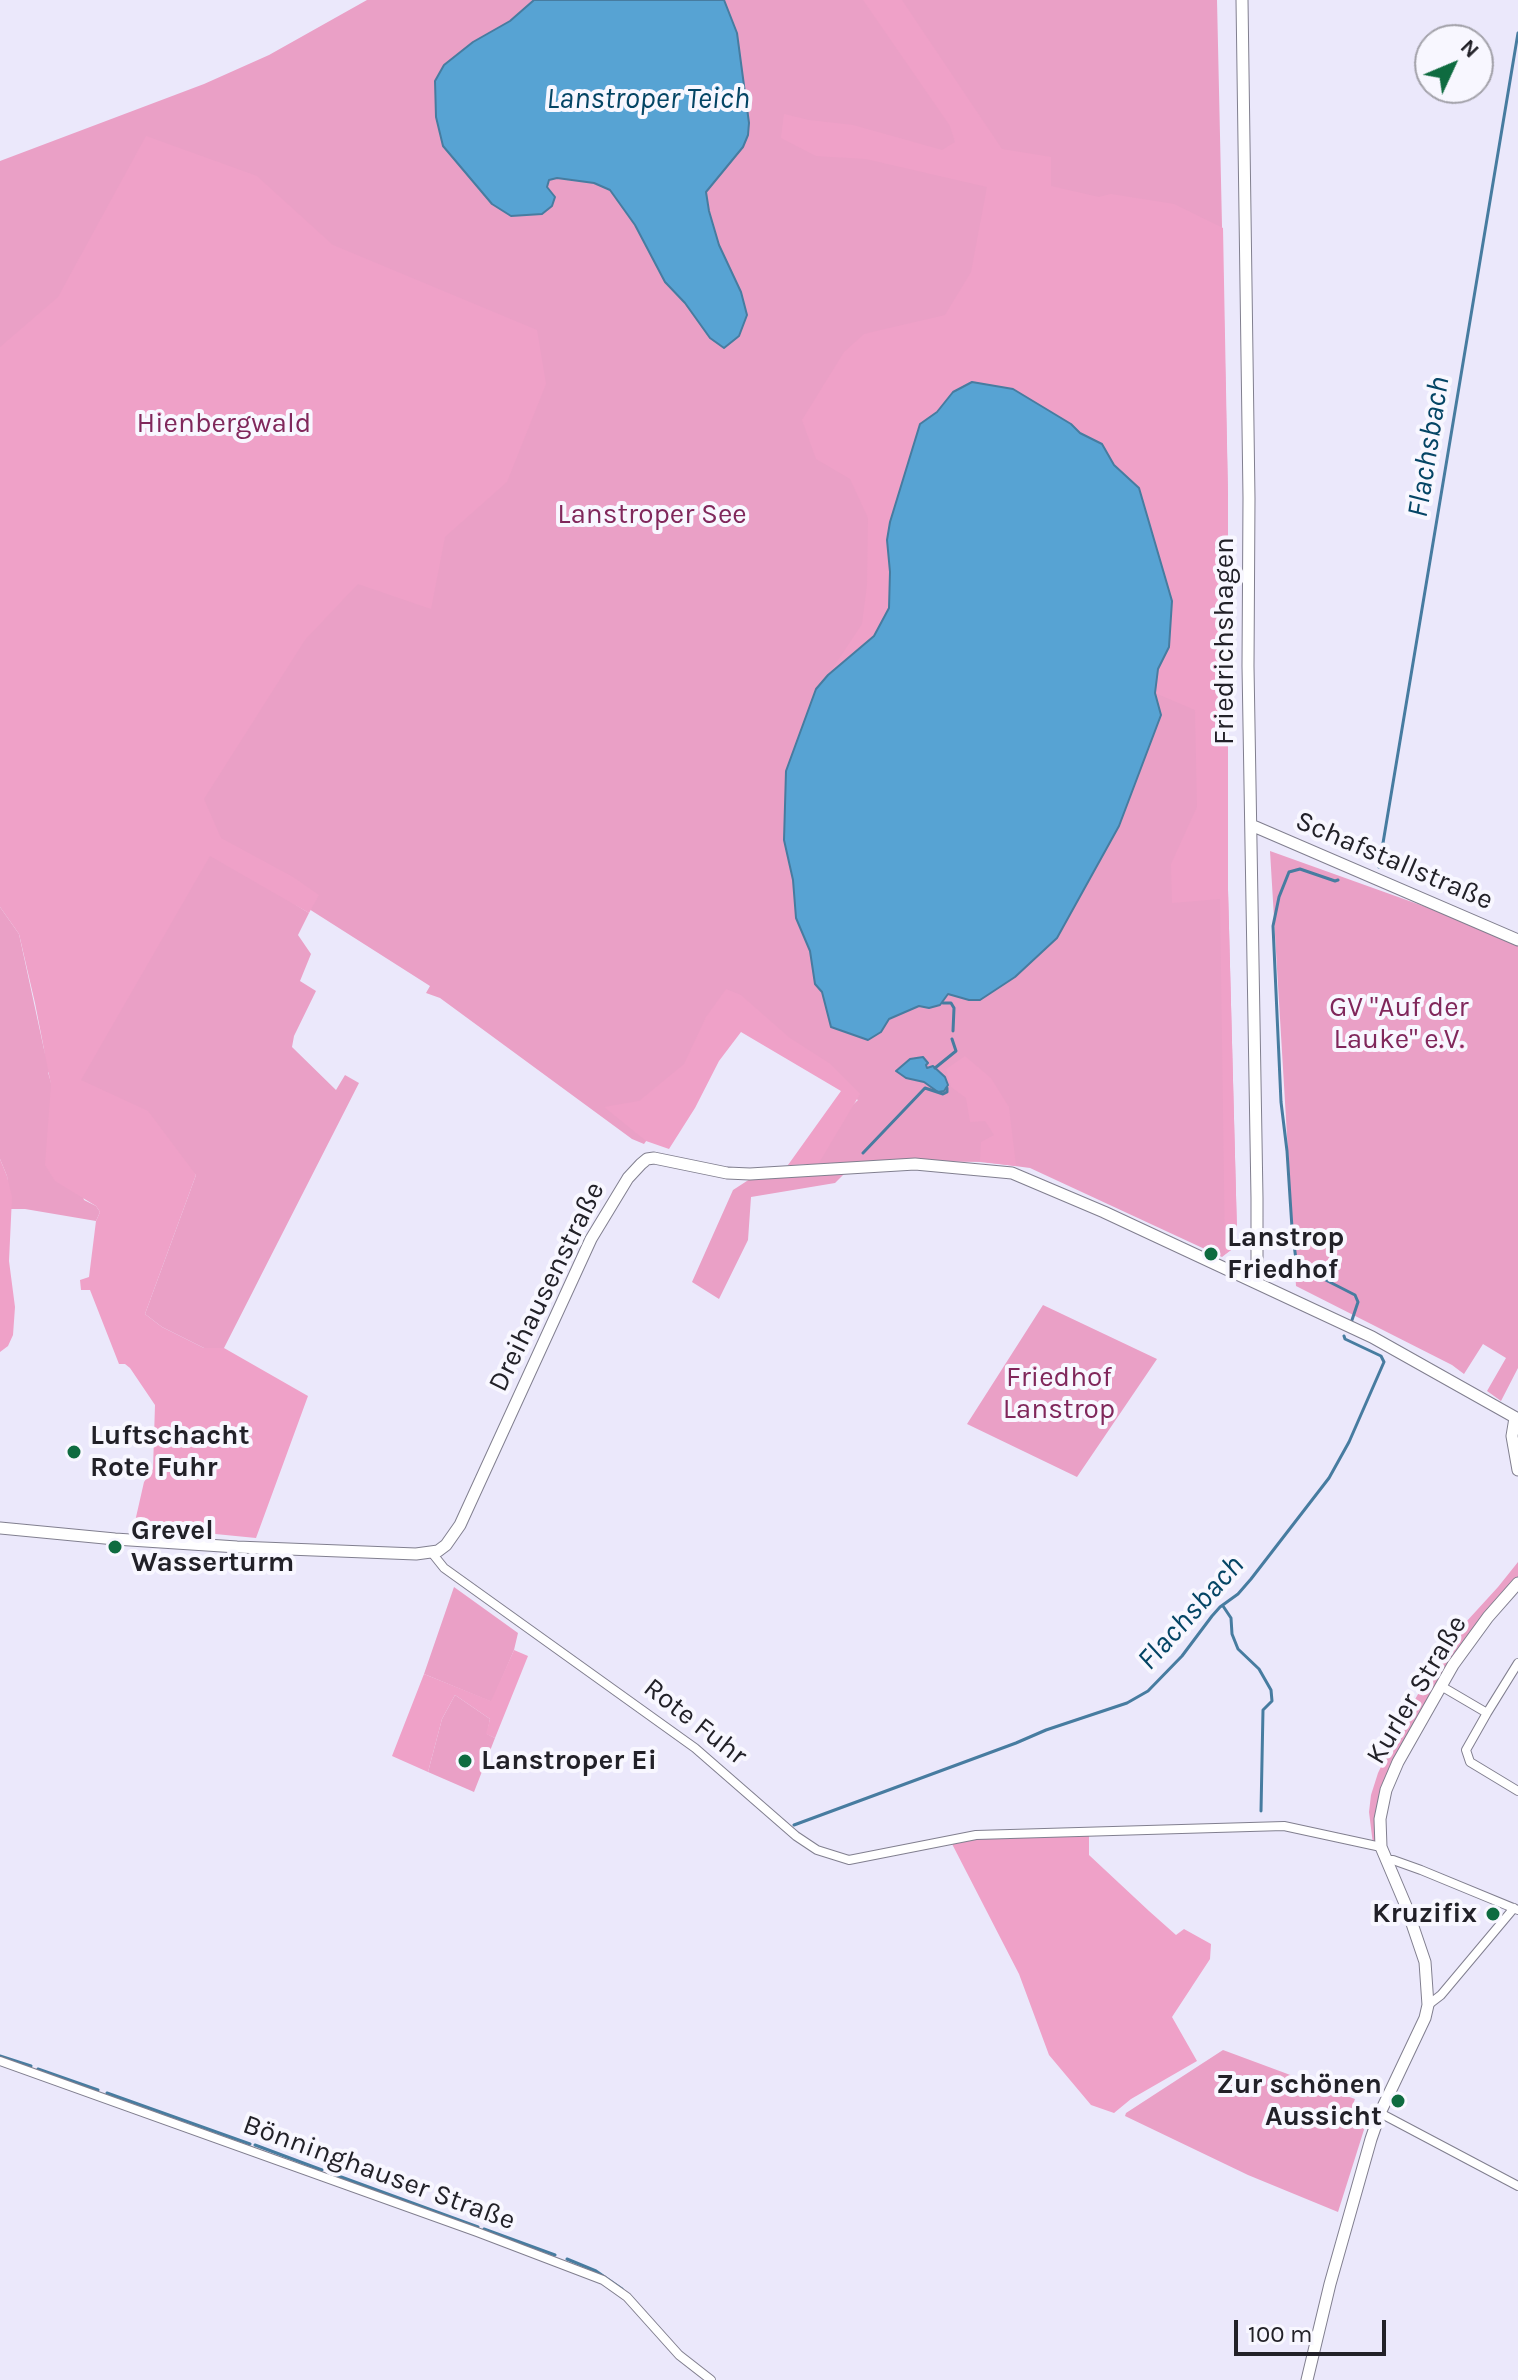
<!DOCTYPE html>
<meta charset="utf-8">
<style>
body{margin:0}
#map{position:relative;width:1518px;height:2380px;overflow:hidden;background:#ebe8fb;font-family:Karla,sans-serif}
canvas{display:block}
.north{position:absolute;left:1414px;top:24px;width:80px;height:80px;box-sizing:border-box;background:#f8f7ff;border:2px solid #a2a1a9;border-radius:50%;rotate:46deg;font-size:22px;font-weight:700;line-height:32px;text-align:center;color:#222128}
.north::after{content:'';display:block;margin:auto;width:28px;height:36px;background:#0e6b40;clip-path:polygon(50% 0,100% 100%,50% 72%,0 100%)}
.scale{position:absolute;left:1234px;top:2320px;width:152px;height:36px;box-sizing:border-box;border:4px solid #222128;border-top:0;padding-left:10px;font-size:24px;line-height:28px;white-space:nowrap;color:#222128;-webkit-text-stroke:6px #f8f7ff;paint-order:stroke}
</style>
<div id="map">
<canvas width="1518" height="2380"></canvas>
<div class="north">N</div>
<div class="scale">100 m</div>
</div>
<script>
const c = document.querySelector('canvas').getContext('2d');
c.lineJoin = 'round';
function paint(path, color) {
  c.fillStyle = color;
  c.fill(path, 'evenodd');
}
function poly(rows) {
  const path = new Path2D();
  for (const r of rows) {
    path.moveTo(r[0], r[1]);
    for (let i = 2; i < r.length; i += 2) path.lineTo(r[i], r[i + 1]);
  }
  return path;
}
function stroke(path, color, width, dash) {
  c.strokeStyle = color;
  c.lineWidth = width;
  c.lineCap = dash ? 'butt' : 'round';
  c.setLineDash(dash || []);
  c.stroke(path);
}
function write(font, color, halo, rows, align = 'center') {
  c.font = font + ' Karla,sans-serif';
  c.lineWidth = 8;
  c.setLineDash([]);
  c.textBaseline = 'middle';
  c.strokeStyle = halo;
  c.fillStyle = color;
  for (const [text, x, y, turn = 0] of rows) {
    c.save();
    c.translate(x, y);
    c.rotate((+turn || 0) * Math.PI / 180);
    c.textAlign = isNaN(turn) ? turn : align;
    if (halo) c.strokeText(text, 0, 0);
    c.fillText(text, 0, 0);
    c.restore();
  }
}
const green = poly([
 [367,0,1217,0,1228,497,1228,890,1237,1233,1231,1250,1222,1257,1030,1168,985,1162,896,1161,788,1165,858,1100,729,1024,644,1144,632,1139,440,998,426,993,430,986,298,902,296,905,309,913,298,935,311,954,300,981,316,991,294,1036,292,1047,336,1090,345,1075,359,1083,224,1348,204,1348,162,1327,145,1314,196,1175,48,1072,84,1200,96,1206,100,1212,96,1221,25,1209,11,1209,7,1176,0,1159,0,907,19,934,45,1054,32,962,0,887,0,161,204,84,269,55],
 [1270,851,1518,940,1518,1368,1501,1401,1487,1391,1506,1358,1483,1344,1464,1374,1452,1365,1296,1286],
 [844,1174,835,1183,751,1197,748,1240,719,1299,692,1282,733,1190,750,1179],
 [1043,1305,1157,1359,1077,1477,967,1424],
 [1518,1562,1518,1583,1480,1628,1386,1790,1381,1847,1373,1844,1369,1812,1371,1795,1378,1773,1406,1715,1440,1656,1456,1633,1498,1587],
 [454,1587,518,1633,514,1650,492,1702,424,1674],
 [455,1695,490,1719,487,1734,495,1738,474,1792,428,1772,442,1719],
 [1223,2050,1355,2099,1351,2110,1368,2117,1338,2212,1248,2175,1125,2116,1126,2113]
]);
const forest = poly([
 [863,0,902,0,1002,149,1051,157,1051,186,1099,197,1111,194,1174,204,1223,228,1228,497,1228,890,1237,1233,1231,1250,1225,1254,1220,899,1172,903,1171,864,1197,807,1195,710,1155,693,1158,669,1169,647,1139,488,1114,465,1102,444,1080,433,1071,424,1013,389,988,384,953,392,937,412,920,424,887,540,890,572,889,607,874,636,828,675,862,624,867,585,868,518,850,479,816,459,802,420,844,352,864,334,945,315,971,272,987,187,866,159,816,156,781,138,784,114,809,120,853,125,942,150,955,142,950,126],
 [146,136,257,176,333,245,537,330,546,384,507,482,445,537,431,609,358,584,305,640,204,799,221,838,293,877,319,895,309,913,210,856,81,1080,148,1111,196,1175,145,1314,162,1327,204,1348,224,1348,308,1396,256,1538,134,1526,144,1482,153,1469,155,1405,130,1368,125,1364,119,1364,90,1290,81,1290,80,1280,89,1277,96,1221,100,1212,96,1206,55,1181,45,1165,51,1085,35,1003,19,934,0,907,0,347,58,297],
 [726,989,741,995,790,1038,829,1063,860,1094,819,1163,788,1165,841,1091,741,1032,719,1061,695,1108,669,1149,646,1141,604,1107,639,1101,684,1064,706,1017],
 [965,1056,991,1078,1009,1107,1016,1166,980,1162,981,1142,994,1135,985,1121,970,1122,966,1098,951,1087,946,1069],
 [0,1159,7,1176,12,1197,9,1261,15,1307,13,1335,8,1346,0,1352],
 [514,1650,528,1656,495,1738,486,1734,490,1719,455,1695,442,1719,428,1772,392,1756,424,1674,491,1701],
 [1089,1831,1089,1855,1149,1911,1176,1935,1184,1929,1211,1944,1210,1959,1172,2017,1197,2061,1131,2099,1114,2113,1091,2105,1049,2055,1019,1974,950,1840]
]);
const water = poly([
 [534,0,724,0,737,33,749,123,748,135,743,147,706,192,709,211,719,245,741,292,747,315,739,336,724,348,710,338,685,303,665,282,635,225,610,190,594,183,557,178,549,180,547,187,555,197,552,206,542,214,511,216,492,204,443,146,436,117,435,81,444,65,473,42,510,21,534,0],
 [972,382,1013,389,1071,424,1080,433,1102,444,1114,465,1139,488,1172,601,1169,647,1158,669,1155,693,1161,715,1119,826,1057,938,1015,977,980,1000,969,1000,948,994,940,1005,929,1008,919,1006,889,1019,881,1032,868,1040,831,1027,822,992,815,984,810,951,796,918,793,880,784,840,786,771,816,689,828,675,874,636,889,608,890,572,887,540,890,522,920,424,937,412,953,392,972,382],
 [923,1057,928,1063,926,1065,927,1068,933,1066,945,1077,948,1085,944,1091,938,1092,924,1082,906,1078,896,1071,910,1059,923,1057]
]);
const stream = poly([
 [1379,867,1518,33],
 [943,1003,951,1003,954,1008,953,1031],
 [935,1068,956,1051,952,1039],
 [863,1153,925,1088,943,1094,947,1092,947,1088],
 [1304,1269,1296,1260,1292,1228,1287,1151,1281,1102,1273,926,1279,897,1289,872,1300,869,1335,881,1338,880],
 [1312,1273,1355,1295,1358,1302,1352,1320],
 [1223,1606,1231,1618,1232,1634,1238,1649,1259,1669,1271,1690,1272,1701,1263,1710,1261,1811],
 [794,1825,1016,1743,1046,1730,1127,1703,1148,1691,1182,1656,1212,1616,1220,1607,1238,1594,1251,1579,1329,1478,1349,1442,1384,1362,1381,1356,1345,1339,1344,1336],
 [0,2056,31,2066],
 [38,2069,98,2090],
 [107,2093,250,2144],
 [255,2145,322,2170],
 [333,2174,478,2227],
 [484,2229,555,2255],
 [567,2259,596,2271,622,2289]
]);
const street = poly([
 [432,1553,444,1568,695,1748,796,1836,817,1850,849,1860,976,1835,1284,1826,1381,1847],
 [1441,1686,1487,1713,1518,1663],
 [1487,1713,1466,1750,1470,1762,1518,1791],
 [1386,1860,1393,1860,1421,1870,1518,1910],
 [1428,2005,1441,1995,1514,1908],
 [0,2061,477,2232,603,2280,627,2297,679,2355,711,2380],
 [1380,2113,1518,2186]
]);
const secondary = poly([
 [1242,0,1249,498,1248,666,1257,1198,1257,1267,1252,1281],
 [1251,825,1518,940],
 [1515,1418,1512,1436,1518,1470],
 [0,1528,115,1539,237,1547,416,1554,438,1551,446,1545,460,1525,591,1239,628,1178,641,1164,647,1159,654,1158,727,1173,750,1174,915,1164,1012,1173,1104,1212,1372,1337,1518,1419],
 [1307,2380,1330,2284,1371,2139,1380,2113,1425,2018,1428,2005,1425,1962,1406,1906,1381,1847,1380,1819,1386,1790,1398,1762,1453,1665,1488,1617,1518,1583]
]);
const markers = [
 [1211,1254,8,"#0e6b40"],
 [74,1452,8,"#0e6b40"],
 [115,1547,8,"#0e6b40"],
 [465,1761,8,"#0e6b40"],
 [1493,1914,8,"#0e6b40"],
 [1398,2101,8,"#0e6b40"]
];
const parkNames = [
 ["Hienbergwald",224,424],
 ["Lanstroper See",652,515],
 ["GV \"Auf der",1399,1008],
 ["Lauke\" e.V.",1399,1040],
 ["Friedhof",1059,1378],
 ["Lanstrop",1059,1410]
];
const streetNames = [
 ["Friedrichshagen",1225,641,-90],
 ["Schafstallstraße",1394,861,23],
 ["Dreihausenstraße",547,1287,-64],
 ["Kurler Straße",1417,1690,-59],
 ["Rote Fuhr",695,1722,38],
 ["Bönninghauser Straße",379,2173,20]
];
const poiNames = [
 ["Lanstrop",1227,1238],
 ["Friedhof",1227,1270],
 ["Luftschacht",90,1436],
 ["Rote Fuhr",90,1468],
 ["Grevel",131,1531],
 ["Wasserturm",131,1563],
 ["Lanstroper Ei",481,1761],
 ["Kruzifix",1477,1914,"right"],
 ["Zur schönen",1382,2085,"right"],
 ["Aussicht",1382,2117,"right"]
];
const waterNames = [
 ["Lanstroper Teich",648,99],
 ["Flachsbach",1429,447,-81],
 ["Flachsbach",1191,1613,-48]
];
paint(green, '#eaa0c6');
paint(forest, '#efa1c8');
paint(water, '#57a3d3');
stroke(water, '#477ca0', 2);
stroke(stream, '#477ca0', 3);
stroke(street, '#817f8f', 10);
stroke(secondary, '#817f8f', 13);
stroke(street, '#fff', 8);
stroke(secondary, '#fff', 11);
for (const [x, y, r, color] of markers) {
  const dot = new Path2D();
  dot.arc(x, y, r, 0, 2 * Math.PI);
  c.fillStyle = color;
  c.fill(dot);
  stroke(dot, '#f8f7ff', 3);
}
write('28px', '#80275b', '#f8f7ff', parkNames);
write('28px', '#222128', '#f8f7ff', streetNames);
write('bold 28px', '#222128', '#f8f7ff', poiNames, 'left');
write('italic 30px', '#044565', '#f8f7ff', waterNames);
</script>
